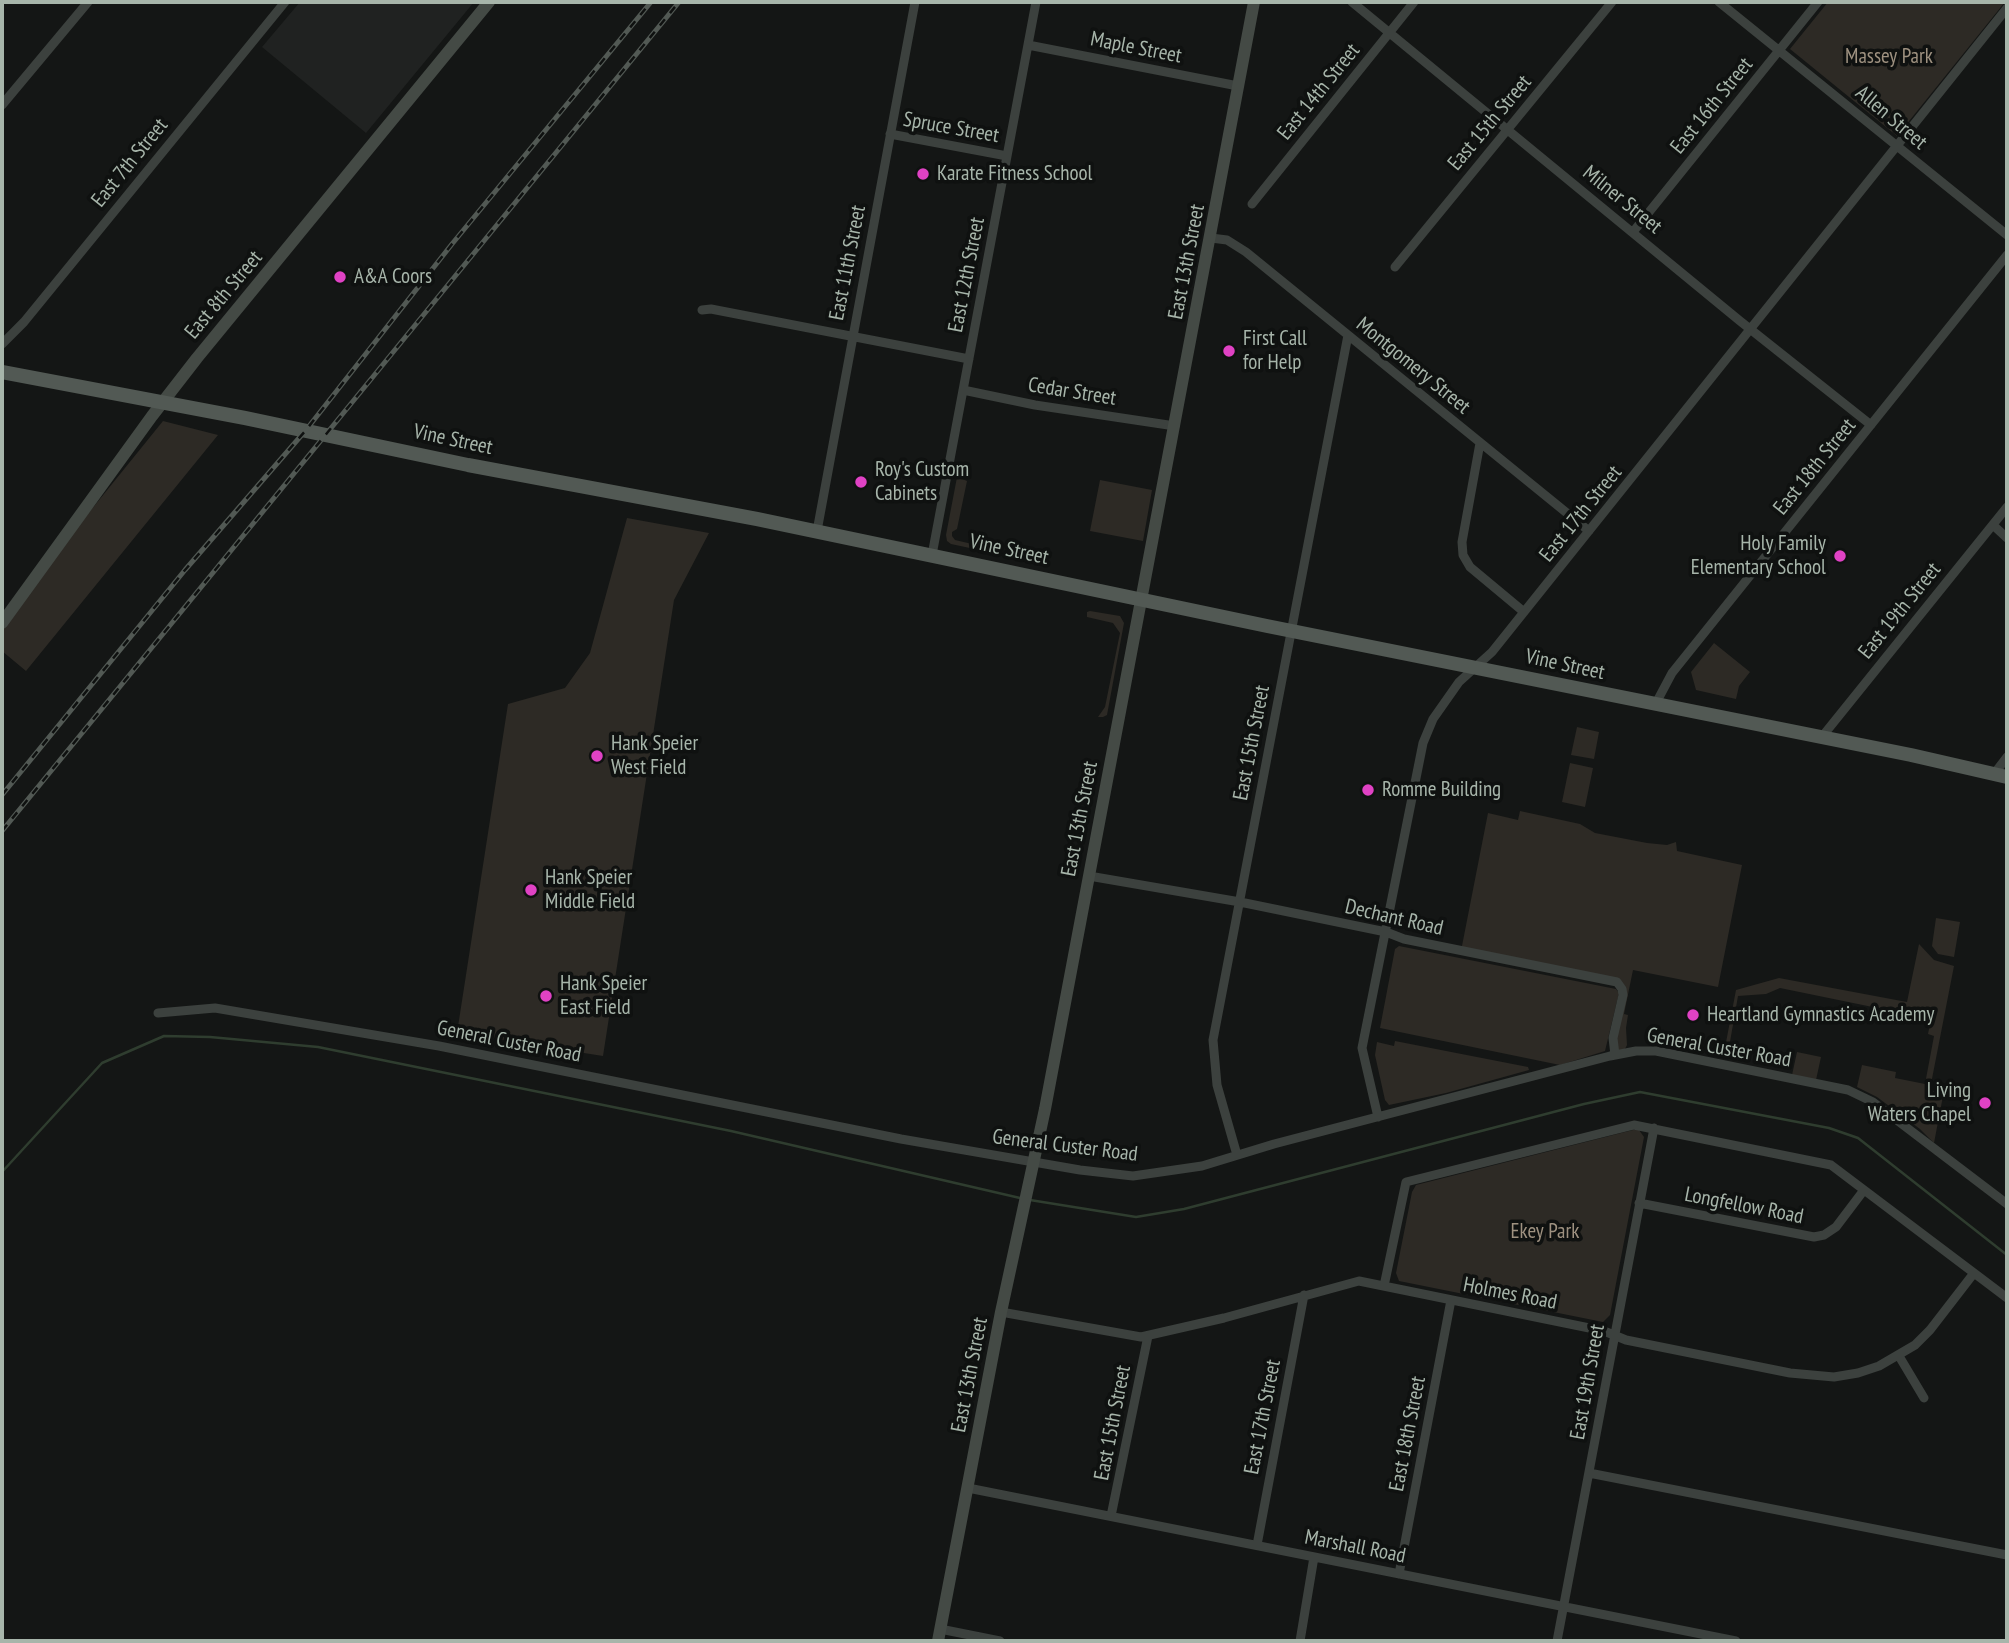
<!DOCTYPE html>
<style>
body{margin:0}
#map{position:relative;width:2009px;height:1643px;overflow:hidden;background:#141615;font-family:"PT Sans Narrow",sans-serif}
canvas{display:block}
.frame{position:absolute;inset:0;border:4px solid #a7b5aa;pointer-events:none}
</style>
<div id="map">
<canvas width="2009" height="1643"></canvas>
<div class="frame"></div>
</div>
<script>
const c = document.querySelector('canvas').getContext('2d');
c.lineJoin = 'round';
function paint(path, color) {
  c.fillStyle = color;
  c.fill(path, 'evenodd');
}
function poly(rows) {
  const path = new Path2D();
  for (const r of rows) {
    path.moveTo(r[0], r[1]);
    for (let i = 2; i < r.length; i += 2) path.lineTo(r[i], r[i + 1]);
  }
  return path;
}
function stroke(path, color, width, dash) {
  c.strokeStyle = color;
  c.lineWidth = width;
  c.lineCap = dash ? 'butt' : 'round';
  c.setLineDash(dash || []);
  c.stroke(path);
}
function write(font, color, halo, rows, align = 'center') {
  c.font = font + ' "PT Sans Narrow",sans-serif';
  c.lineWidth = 7;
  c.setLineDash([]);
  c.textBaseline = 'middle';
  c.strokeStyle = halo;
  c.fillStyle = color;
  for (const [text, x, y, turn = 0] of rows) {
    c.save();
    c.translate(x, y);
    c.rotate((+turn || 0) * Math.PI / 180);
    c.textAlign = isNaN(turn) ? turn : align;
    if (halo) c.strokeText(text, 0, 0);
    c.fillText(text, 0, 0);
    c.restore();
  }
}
const built = poly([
 [300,2,474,2,366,133,262,47]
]);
const green = poly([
 [1828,2,2005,2,1897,136,1790,49],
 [163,421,218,435,26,671,2,651,2,620],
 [958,472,961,472,960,478,967,481,957,529,952,532,952,536,955,540,985,547,984,551,951,544,947,541,946,535],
 [1100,480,1152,490,1143,541,1090,531],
 [627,518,709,533,674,600,603,1056,457,1033,508,704,565,688,590,653],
 [1090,611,1120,616,1124,623,1107,715,1103,717,1098,717,1105,707,1120,633,1113,623,1087,617,1087,612],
 [1714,643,1750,672,1739,686,1736,699,1696,690,1691,672],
 [1577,727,1599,732,1594,759,1571,755],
 [1570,763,1593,768,1585,807,1562,802],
 [1520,811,1580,824,1595,833,1647,843,1667,845,1676,842,1677,851,1742,865,1718,987,1633,970,1624,1014,1628,1015,1626,1028,1627,1045,1623,1053,1615,1055,1620,985,1461,951,1488,813,1518,820],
 [1936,918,1960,922,1954,957,1938,954,1932,946],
 [1919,944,1934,960,1954,966,1930,1089,1943,1096,1934,1143,1920,1129,1877,1097,1857,1087,1862,1065,1896,1072,1895,1078,1925,1084,1934,1036,1928,1034,1931,1019,1780,988,1766,994,1738,996,1727,1059,1723,1058,1736,990,1779,978,1907,1002],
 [1399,946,1616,989,1619,993,1605,1051,1560,1065,1380,1028,1395,949],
 [1395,1041,1528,1067,1529,1070,1446,1093,1389,1105,1385,1100,1375,1055,1377,1042,1394,1046],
 [1797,1052,1821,1057,1816,1080,1792,1075],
 [1633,1130,1639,1130,1644,1137,1610,1315,1603,1322,1399,1281,1396,1273,1412,1192,1416,1185]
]);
const stream = poly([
 [2,1172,102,1063,164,1036,210,1037,318,1047,731,1131,1020,1198],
 [1030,1200,1136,1217,1184,1209,1584,1104,1640,1092,1829,1128,1858,1138,2007,1255]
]);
const street = poly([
 [1352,2,1740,321,1871,425],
 [1719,2,2007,235],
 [1028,45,1238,86],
 [2,105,88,2],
 [890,134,1007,156],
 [1252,204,1414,2],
 [1633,232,1818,2],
 [1211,238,1227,240,1246,252,1589,531],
 [1395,267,1612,2],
 [702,310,711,309,969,359],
 [2,344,24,322,285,2],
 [963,390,1035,405,1175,426],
 [1480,443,1462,542,1463,555,1470,567,1524,612],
 [1993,525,2007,538],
 [817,531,915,2],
 [932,555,1036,2],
 [1655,705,1672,673,2007,255],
 [1821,738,2007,507],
 [1994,774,2007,757],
 [1089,876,1240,902,1386,932,1404,939,1617,982,1622,989,1623,995,1613,1038,1615,1055],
 [158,1013,215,1008,439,1046,901,1139,1080,1170,1133,1176,1202,1166,1274,1144,1610,1056,1636,1051,1656,1051,1848,1090,1873,1102,2007,1204],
 [1378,1117,1362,1048,1423,743,1433,719,1459,682,1492,652,2007,8],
 [1237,1155,1217,1085,1213,1040,1348,335],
 [1639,1203,1814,1237,1824,1235,1836,1227,1864,1190],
 [1384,1286,1406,1182,1634,1125,1831,1165,2007,1298],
 [1001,1312,1141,1337,1224,1318,1359,1281,1604,1331,1626,1340,1790,1373,1834,1377,1858,1373,1879,1366,1915,1345,1930,1330,1974,1273],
 [1899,1356,1924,1398],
 [1589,1473,2007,1555],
 [968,1488,1736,1641],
 [1111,1516,1148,1336],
 [1257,1545,1304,1295],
 [1399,1574,1451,1300],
 [940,1629,1000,1641],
 [1300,1641,1314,1557],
 [1557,1641,1654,1128]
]);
const secondary = poly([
 [2,623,152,416,197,358,489,2],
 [938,1641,1001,1312,1045,1109,1254,2]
]);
const primary = poly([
 [2,372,245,418,468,465,757,519,1267,626,1911,755,2007,777]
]);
const rail = poly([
 [2,795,185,570,306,430,452,244,651,2],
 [2,831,679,2]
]);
const markers = [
 [923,174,7,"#e042c4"],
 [340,277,7,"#e042c4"],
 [1229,351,7,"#e042c4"],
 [861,482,7,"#e042c4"],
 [1840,556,7,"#e042c4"],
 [597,756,7,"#e042c4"],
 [1368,790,7,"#e042c4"],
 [531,890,7,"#e042c4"],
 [546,996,7,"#e042c4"],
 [1693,1015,7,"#e042c4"],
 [1985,1103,7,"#e042c4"]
];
const streetNames = [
 ["Maple Street",1136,48,11],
 ["East 14th Street",1319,92,-51],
 ["East 16th Street",1712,106,-51],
 ["Allen Street",1891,118,40],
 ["East 15th Street",1490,123,-50],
 ["Spruce Street",951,128,10],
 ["East 7th Street",130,163,-51],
 ["Milner Street",1622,200,39],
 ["East 13th Street",1187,262,-79],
 ["East 11th Street",848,263,-79],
 ["East 12th Street",967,275,-79],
 ["East 8th Street",224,295,-50],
 ["Montgomery Street",1413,366,39],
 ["Cedar Street",1072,392,9],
 ["Vine Street",453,440,12],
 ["East 18th Street",1815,467,-51],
 ["East 17th Street",1581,514,-51],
 ["Vine Street",1009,550,12],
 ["East 19th Street",1900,611,-51],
 ["Vine Street",1565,665,12],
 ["East 15th Street",1252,743,-79],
 ["East 13th Street",1080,819,-79],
 ["Dechant Road",1394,918,13],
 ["General Custer Road",509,1042,11],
 ["General Custer Road",1719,1048,10],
 ["General Custer Road",1065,1146,7],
 ["Longfellow Road",1744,1206,11],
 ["Holmes Road",1510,1294,11],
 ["East 13th Street",970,1375,-79],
 ["East 19th Street",1588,1382,-80],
 ["East 17th Street",1263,1417,-79],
 ["East 15th Street",1113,1423,-79],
 ["East 18th Street",1408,1434,-79],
 ["Marshall Road",1355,1547,11]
];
const parkNames = [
 ["Massey Park",1889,57],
 ["Ekey Park",1545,1232]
];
const poiNames = [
 ["Karate Fitness School",937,174],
 ["A&A Coors",354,277],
 ["First Call",1243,339],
 ["for Help",1243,363],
 ["Roy's Custom",875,470],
 ["Cabinets",875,494],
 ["Holy Family",1826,544,"right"],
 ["Elementary School",1826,568,"right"],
 ["Hank Speier",611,744],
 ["West Field",611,768],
 ["Romme Building",1382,790],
 ["Hank Speier",545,878],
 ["Middle Field",545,902],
 ["Hank Speier",560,984],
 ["East Field",560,1008],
 ["Heartland Gymnastics Academy",1707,1015],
 ["Living",1971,1091,"right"],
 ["Waters Chapel",1971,1115,"right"]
];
paint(built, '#202221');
paint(green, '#2d2a25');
stroke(stream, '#2f3d2f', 2.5);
stroke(street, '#3c413e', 9);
stroke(secondary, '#444a45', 12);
stroke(primary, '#525954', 14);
stroke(rail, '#525954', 5);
stroke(rail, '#0f1110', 2.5, [8]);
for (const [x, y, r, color] of markers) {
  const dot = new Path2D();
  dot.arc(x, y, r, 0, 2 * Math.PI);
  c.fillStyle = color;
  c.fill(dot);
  stroke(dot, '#0f1110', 2.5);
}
write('21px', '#a7b5aa', '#0f1110', streetNames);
write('21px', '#9e9180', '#0f1110', parkNames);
write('21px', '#a7b5aa', '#0f1110', poiNames, 'left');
</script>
